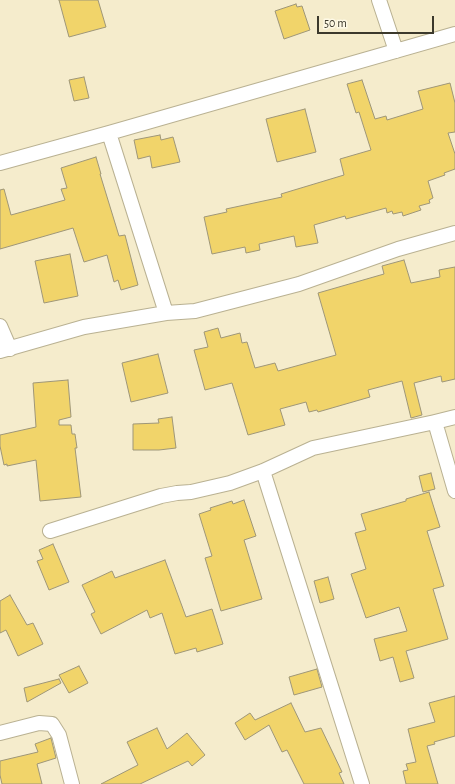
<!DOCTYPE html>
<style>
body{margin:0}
#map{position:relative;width:455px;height:784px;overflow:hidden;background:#f5eccc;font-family:"Alegreya Sans",sans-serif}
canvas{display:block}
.scale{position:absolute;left:317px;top:16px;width:117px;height:18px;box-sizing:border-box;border:2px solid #3c392c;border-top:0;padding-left:5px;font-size:12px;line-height:14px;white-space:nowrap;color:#3c392c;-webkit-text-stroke:3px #fef9e6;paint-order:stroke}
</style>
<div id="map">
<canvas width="455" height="784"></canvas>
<div class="scale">50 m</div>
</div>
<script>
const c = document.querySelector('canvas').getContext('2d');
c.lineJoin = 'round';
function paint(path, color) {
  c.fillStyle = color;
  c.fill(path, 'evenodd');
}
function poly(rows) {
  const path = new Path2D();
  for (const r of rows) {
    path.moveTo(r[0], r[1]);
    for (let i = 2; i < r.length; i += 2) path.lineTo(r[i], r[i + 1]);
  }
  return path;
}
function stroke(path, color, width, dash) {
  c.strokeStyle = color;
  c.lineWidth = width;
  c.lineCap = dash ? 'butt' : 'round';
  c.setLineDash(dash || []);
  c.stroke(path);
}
const building = poly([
 [59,0,98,0,106,27,69,37,59,0],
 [296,4,297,7,302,6,310,30,284,39,275,11,296,4],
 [84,77,89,98,74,101,69,80,84,77],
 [362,80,375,119,386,116,387,120,423,109,418,91,450,83,455,103,455,132,448,133,455,154,455,169,444,173,445,175,428,181,433,198,429,200,430,203,419,206,421,210,403,216,402,212,393,214,392,211,387,213,386,208,346,219,345,216,314,225,318,243,296,247,294,236,259,244,260,250,246,253,245,247,212,254,204,217,227,212,226,209,282,197,281,194,344,175,340,159,371,150,359,112,356,113,347,84,362,80],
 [305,109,316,152,277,162,266,119,305,109],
 [160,135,161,140,173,137,180,162,152,168,150,156,138,159,134,140,160,135],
 [96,157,101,174,100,174,119,236,125,235,138,285,121,290,118,280,114,282,107,255,84,262,73,228,0,249,0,190,4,189,11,215,65,200,61,189,67,188,61,168,96,157],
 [70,254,78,296,44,303,35,261,70,254],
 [404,260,411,283,440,277,439,270,455,267,455,379,442,382,441,376,414,383,422,415,411,418,402,381,368,390,370,397,318,412,317,410,309,412,306,402,280,409,285,425,248,435,232,383,205,390,194,350,208,347,204,332,218,328,221,338,240,333,242,343,247,342,255,368,275,363,278,371,336,355,318,293,384,274,382,266,404,260],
 [158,354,168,393,131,402,122,363,158,354],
 [68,380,71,417,59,420,59,425,71,425,72,434,75,434,77,448,75,448,81,497,40,501,36,460,7,466,7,464,4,465,0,446,0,435,36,427,33,383,68,380],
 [172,417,176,448,159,450,133,450,133,424,159,423,158,419,172,417],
 [431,473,435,489,423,492,419,476,431,473],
 [429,492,440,527,427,531,444,586,433,589,448,639,406,651,414,678,400,682,393,657,380,661,374,639,407,631,399,607,366,618,351,574,366,569,355,533,366,530,361,514,406,501,406,499,429,492],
 [244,500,256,536,244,540,262,599,221,611,205,558,212,556,199,514,211,510,210,508,232,501,233,504,244,500],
 [53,544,69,582,49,590,37,561,43,559,39,550,53,544],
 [165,560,186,617,212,609,223,644,197,652,196,648,175,654,162,613,150,618,147,610,101,634,91,614,95,612,82,585,112,571,115,578,165,560],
 [328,577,334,599,320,603,314,581,328,577],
 [10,595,27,625,33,623,43,644,18,656,6,630,0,633,0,601,10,595],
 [79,666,88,683,69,693,59,675,79,666],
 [317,669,322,687,294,695,289,677,317,669],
 [59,679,61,683,27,702,24,688,59,679],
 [455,696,455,736,434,742,435,744,427,746,438,784,406,784,403,771,408,770,406,764,416,762,408,729,435,722,429,703,455,696],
 [291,703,305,732,321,728,342,772,339,773,344,784,304,784,287,750,282,752,269,725,245,740,235,723,250,713,255,720,291,703],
 [157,728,167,749,187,733,205,755,192,766,188,761,140,784,101,784,138,765,127,742,157,728],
 [51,738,56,758,37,764,42,784,2,784,0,775,0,761,38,752,35,744,51,738]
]);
const street = poly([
 [379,0,396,51],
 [109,133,166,313],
 [0,163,109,133,455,34],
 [0,326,10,349],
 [0,351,84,327,166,313,195,311,299,284,398,249,455,233],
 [435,422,455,491],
 [263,471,362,784],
 [50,531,161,496,177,493,191,492,230,483,263,471,313,448,435,422,455,417],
 [0,733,39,723,52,724,59,735,72,784]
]);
paint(building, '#f1d46a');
stroke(building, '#9e9678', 1);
stroke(street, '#b9b192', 16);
stroke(street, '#fff', 14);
</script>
